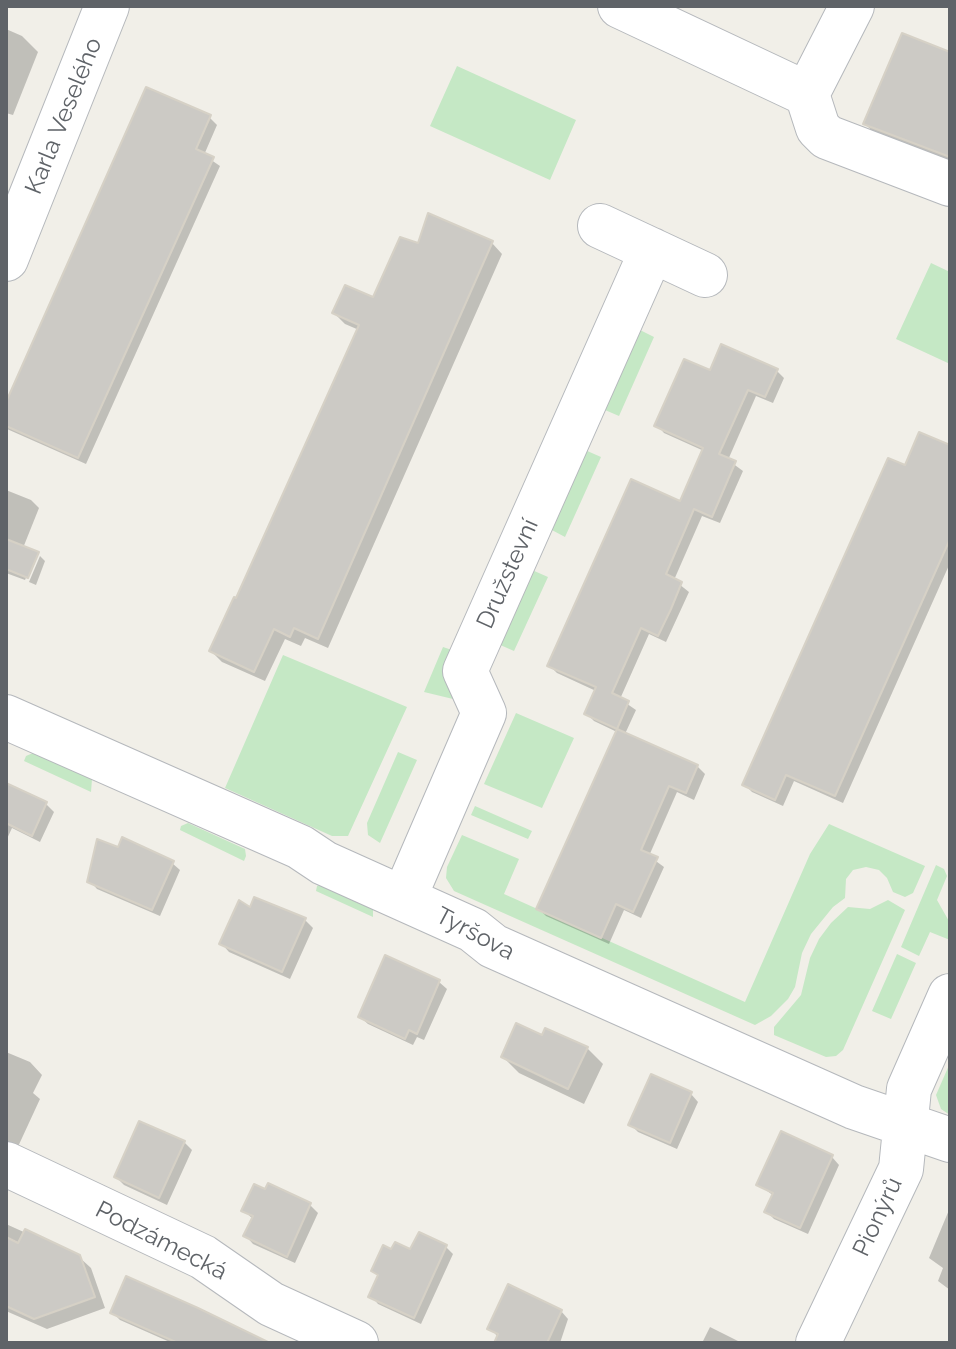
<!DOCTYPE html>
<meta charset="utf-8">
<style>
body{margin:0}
#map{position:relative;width:956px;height:1349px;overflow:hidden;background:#f1efe8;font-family:Raleway,sans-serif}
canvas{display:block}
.frame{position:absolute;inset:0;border:8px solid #5f6368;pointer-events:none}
</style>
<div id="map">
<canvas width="956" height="1349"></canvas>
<div class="frame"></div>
</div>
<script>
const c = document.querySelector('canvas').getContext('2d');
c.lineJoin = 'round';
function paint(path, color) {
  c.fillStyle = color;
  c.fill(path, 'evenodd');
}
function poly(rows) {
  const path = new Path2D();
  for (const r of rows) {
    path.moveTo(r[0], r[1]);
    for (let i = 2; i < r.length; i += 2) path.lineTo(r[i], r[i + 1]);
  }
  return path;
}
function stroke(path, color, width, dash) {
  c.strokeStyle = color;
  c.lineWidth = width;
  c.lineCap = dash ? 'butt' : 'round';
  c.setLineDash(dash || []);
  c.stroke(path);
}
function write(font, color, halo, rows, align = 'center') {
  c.font = font + ' Raleway,sans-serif';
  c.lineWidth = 8;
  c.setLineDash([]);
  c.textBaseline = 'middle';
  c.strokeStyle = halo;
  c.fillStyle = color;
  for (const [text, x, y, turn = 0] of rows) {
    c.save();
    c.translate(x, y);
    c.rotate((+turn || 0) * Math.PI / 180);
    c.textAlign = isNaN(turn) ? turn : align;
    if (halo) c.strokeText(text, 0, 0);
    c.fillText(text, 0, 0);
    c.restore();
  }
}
const green = poly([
 [457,66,576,120,550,180,430,126],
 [931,263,950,272,950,364,896,339],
 [640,330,654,337,619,416,605,410],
 [585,450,601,457,565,537,550,529],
 [532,570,548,577,514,651,498,644],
 [443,647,452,650,455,656,444,678,455,696,453,699,424,692],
 [283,655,407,707,348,836,332,836,225,788],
 [516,713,574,738,542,808,484,784],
 [398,752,417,760,380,843,368,835,367,823],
 [33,753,92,779,91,792,24,761,26,756],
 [475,806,532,831,528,839,471,815],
 [188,823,245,849,246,856,244,861,180,830,181,826],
 [829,824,925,866,913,893,905,897,893,892,887,878,879,870,866,867,853,870,846,879,845,898,833,907,811,934,802,953,795,987,788,999,771,1016,755,1025,454,891,446,878,447,867,462,835,519,859,504,894,745,1002,810,854],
 [936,865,944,869,947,876,937,900,950,923,950,940,930,932,919,956,901,947],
 [323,883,373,906,373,917,316,891,317,886],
 [888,900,905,910,843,1050,836,1056,826,1057,774,1035,774,1027,801,995,810,958,819,939,831,923,848,907,870,909],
 [897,954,916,963,891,1019,872,1011],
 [950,1063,950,1115,941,1109,936,1095]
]);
const shadow = poly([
 [6,29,22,36,38,52,13,115,6,113],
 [950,55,950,174,894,152,865,124],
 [209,117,217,125,204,155,220,166,86,464,7,429,6,407],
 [492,243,502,254,328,648,305,638,301,646,285,639,265,681,222,662,211,651,237,601,359,330,345,324,334,313,374,300],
 [777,371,784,378,773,403,756,396,728,460,743,471,720,523,702,516,674,580,689,592,666,642,649,634,620,699,636,710,625,734,697,766,705,774,694,800,677,792,649,856,664,867,641,918,624,910,609,944,546,916,538,908,617,732,594,721,586,713,596,691,557,673,550,666,681,503,704,451,664,433,657,425,711,373],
 [950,448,950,563,843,803,794,781,783,806,752,792,744,784,906,468],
 [6,490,31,500,39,508,23,548,39,555,36,555,25,580,6,573],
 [40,556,45,561,36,585,29,582],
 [6,784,46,804,54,812,40,842,12,828,6,841],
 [172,863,180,870,160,916,97,889,90,881],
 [255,899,305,920,313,928,290,979,229,952,222,944,251,910],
 [439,982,447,989,424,1040,417,1037,413,1045,368,1024,360,1017],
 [543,1038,587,1048,603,1064,584,1104,519,1073,503,1057],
 [6,1052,30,1062,42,1075,33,1093,40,1099,16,1151,6,1147],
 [691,1094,698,1102,677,1149,638,1132,630,1124],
 [184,1142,192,1150,167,1205,124,1185,116,1177],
 [832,1157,839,1165,808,1234,774,1219,766,1211,774,1196,759,1185],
 [269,1186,310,1205,318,1213,295,1263,253,1244,246,1236,253,1219,243,1210,266,1191],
 [949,1210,950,1211,950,1290,938,1281,943,1268,929,1258],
 [6,1224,79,1257,91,1268,105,1308,47,1329,6,1311],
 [446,1247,453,1254,421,1324,378,1304,371,1296,380,1277,373,1271,392,1252],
 [561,1311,568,1319,560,1343,496,1343,497,1336,490,1328],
 [113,1313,262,1343,172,1343,120,1320],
 [710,1327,742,1343,702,1343]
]);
const building = poly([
 [902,33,950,52,950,157,863,124,902,33],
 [146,87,211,115,196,149,214,157,78,458,6,426,6,402,146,87],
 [428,213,493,241,318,639,294,628,290,637,274,629,254,672,209,651,234,597,236,598,359,325,332,313,345,285,373,297,400,237,418,243,428,213],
 [721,344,778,369,765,397,748,390,719,454,736,461,712,517,694,509,666,574,682,582,671,609,658,636,641,628,612,693,629,701,617,729,698,765,686,793,669,786,641,850,658,857,633,912,616,904,601,938,536,909,617,729,584,714,596,687,547,666,631,479,680,501,703,448,654,426,684,359,710,370,721,344],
 [919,432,950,445,950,539,835,796,786,775,775,800,742,785,888,458,905,465,919,432],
 [6,539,39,552,28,578,6,569,6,539],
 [6,783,47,802,32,836,6,823,6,783],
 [122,837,174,861,152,910,87,882,97,839,118,847,122,837],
 [254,897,306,918,282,972,219,944,239,900,250,907,254,897],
 [385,955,440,980,417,1034,409,1030,405,1039,358,1017,385,955],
 [516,1023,542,1035,545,1028,588,1047,568,1089,501,1057,516,1023],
 [651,1074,692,1092,670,1143,628,1125,651,1074],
 [139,1121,185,1141,159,1198,114,1177,139,1121],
 [781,1131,833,1155,800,1228,764,1212,773,1193,756,1185,781,1131],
 [268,1183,311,1203,287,1257,243,1236,253,1216,241,1211,254,1184,265,1189,268,1183],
 [25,1229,80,1255,95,1297,34,1319,6,1306,6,1237,18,1243,25,1229],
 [419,1232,447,1245,414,1318,368,1297,378,1275,371,1271,383,1245,391,1249,395,1242,410,1249,419,1232],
 [126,1276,198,1308,270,1343,178,1343,110,1313,126,1276],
 [508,1284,562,1310,547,1343,494,1343,498,1334,487,1329,508,1284]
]);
const minor = poly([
 [620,6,807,94],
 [852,6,807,94,818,128,827,137,950,184],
 [600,226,705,275],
 [6,259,107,6],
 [6,717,300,847,324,863,473,930,493,946,854,1107,950,1140],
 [404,898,484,713,465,671,652,250],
 [6,1164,203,1257,271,1304,356,1343],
 [818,1343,901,1169,909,1089,950,996]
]);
const streetNames = [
 ["Karla Veselého",64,116,-68],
 ["Družstevní",508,574,-66],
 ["Tyršova",475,934,28],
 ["Pionýrů",878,1217,-65],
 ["Podzámecká",161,1241,27]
];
paint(green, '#c5e8c5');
paint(shadow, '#0003');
paint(building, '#cccac5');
stroke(building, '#d6d1c6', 2);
stroke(minor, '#b5b8bc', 46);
stroke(minor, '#fff', 44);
write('24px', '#5f6368', '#fff', streetNames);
</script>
